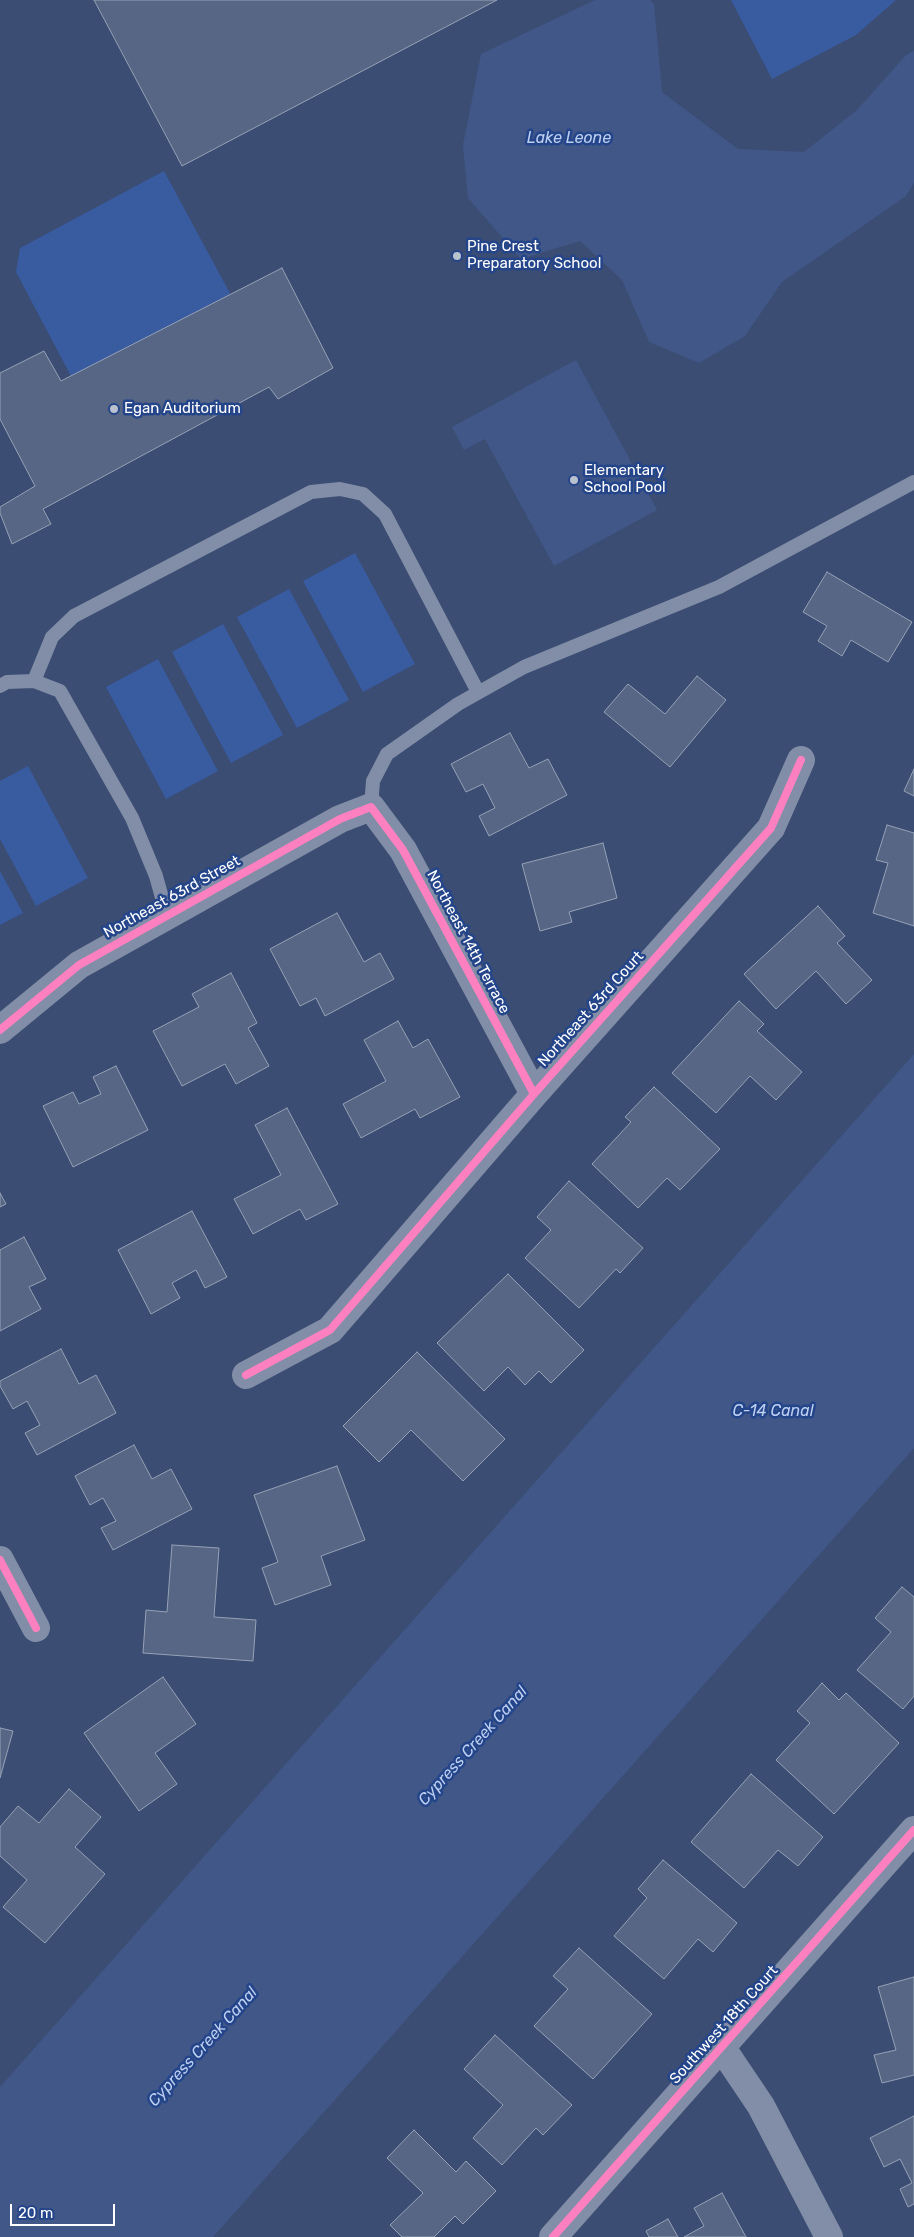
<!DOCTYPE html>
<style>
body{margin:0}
#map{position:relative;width:914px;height:2237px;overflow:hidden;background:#3b4d73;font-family:Rubik,sans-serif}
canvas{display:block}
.scale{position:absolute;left:10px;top:2204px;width:105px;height:22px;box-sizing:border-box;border:2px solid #fff;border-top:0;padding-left:6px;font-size:15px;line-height:18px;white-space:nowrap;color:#fff;-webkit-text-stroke:4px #24458a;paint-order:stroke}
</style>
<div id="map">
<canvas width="914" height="2237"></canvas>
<div class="scale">20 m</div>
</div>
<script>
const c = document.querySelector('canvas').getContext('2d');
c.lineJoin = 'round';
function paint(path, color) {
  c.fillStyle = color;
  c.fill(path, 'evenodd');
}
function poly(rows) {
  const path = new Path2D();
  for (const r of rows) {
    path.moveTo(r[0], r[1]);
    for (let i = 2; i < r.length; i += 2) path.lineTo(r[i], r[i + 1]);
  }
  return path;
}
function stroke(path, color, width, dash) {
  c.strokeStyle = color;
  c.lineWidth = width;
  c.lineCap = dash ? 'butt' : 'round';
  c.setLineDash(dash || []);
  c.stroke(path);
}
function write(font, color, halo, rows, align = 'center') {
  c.font = font + ' Rubik,sans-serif';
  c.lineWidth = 5;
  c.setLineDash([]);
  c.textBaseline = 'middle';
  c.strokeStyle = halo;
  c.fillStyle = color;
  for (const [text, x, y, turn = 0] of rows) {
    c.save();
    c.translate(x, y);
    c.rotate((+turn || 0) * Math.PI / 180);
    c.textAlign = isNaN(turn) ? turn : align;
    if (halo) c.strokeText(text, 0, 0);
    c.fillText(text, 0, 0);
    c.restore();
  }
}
const green = poly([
 [731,0,896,0,856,35,772,79],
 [164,171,232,297,72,378,16,272,20,248],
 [355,553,415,664,363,692,303,581],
 [289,589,349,700,297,728,237,617],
 [223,624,283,735,231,763,172,652],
 [158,659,218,771,166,799,106,687],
 [28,766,88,878,36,906,0,839,0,781],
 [0,871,23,913,0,925]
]);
const water = poly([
 [595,0,650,0,654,4,662,92,738,149,804,152,857,110,906,55,914,51,914,183,906,196,782,282,745,336,699,363,649,342,622,280,580,241,521,259,468,198,463,145,481,54],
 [576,360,657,510,554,566,485,439,464,450,452,427],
 [914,1054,914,1448,213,2237,0,2237,0,2087]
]);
const building = poly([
 [94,0,497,0,182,166,94,0],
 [282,268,333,368,278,399,269,387,43,509,51,524,12,544,0,513,0,507,35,486,0,419,0,373,44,351,61,381,282,268],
 [827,572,912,622,888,662,851,640,842,656,818,641,827,626,803,612,827,572],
 [697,676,726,700,670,767,604,712,628,684,665,714,697,676],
 [510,733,529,768,548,759,567,795,489,836,479,816,495,808,483,784,466,792,451,764,510,733],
 [914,769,914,796,904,791,914,769],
 [887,825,914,833,914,926,873,913,888,863,876,860,887,825],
 [603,843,617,898,569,912,572,922,540,931,522,864,603,843],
 [818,906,845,936,837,943,872,980,846,1004,816,971,776,1009,744,974,818,906],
 [337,913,364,962,380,953,394,979,325,1016,316,998,300,1006,270,949,337,913],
 [231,973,257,1023,248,1028,269,1066,236,1084,225,1064,182,1086,153,1031,199,1007,192,994,231,973],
 [739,1001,764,1024,757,1031,802,1072,776,1100,750,1076,716,1113,672,1073,739,1001],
 [398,1021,413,1048,428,1039,460,1097,420,1118,415,1109,361,1138,343,1104,386,1081,364,1040,398,1021],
 [116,1066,148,1130,73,1167,43,1106,73,1092,79,1104,101,1094,93,1077,116,1066],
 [654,1087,720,1149,680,1190,667,1178,638,1208,592,1164,631,1122,625,1117,654,1087],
 [287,1108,338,1204,306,1220,300,1209,253,1234,234,1199,281,1175,255,1125,287,1108],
 [569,1181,643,1248,620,1273,616,1269,579,1308,525,1258,551,1230,537,1217,569,1181],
 [0,1193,6,1204,0,1207,0,1193],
 [192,1211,227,1277,205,1288,196,1270,172,1283,180,1298,151,1314,118,1250,192,1211],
 [24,1237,46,1279,29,1287,41,1309,0,1331,0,1250,24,1237],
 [508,1274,584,1350,551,1383,539,1371,525,1385,508,1367,484,1391,437,1343,508,1274],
 [61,1349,79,1384,96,1375,116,1413,37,1455,25,1433,40,1425,27,1401,13,1409,0,1386,0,1381,61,1349],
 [417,1352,505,1439,463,1481,411,1430,379,1462,343,1426,417,1352],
 [134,1445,152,1479,171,1469,192,1509,113,1550,101,1528,116,1521,103,1498,90,1505,75,1476,134,1445],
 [337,1466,365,1540,321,1556,331,1585,275,1605,262,1568,278,1562,254,1495,337,1466],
 [172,1545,219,1548,214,1617,256,1620,253,1661,143,1653,146,1610,167,1612,172,1545],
 [902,1587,914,1597,914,1696,903,1709,857,1670,891,1632,875,1618,902,1587],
 [163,1677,196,1724,155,1753,177,1784,139,1811,84,1733,163,1677],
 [822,1683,839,1700,846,1693,899,1743,834,1814,776,1760,810,1723,797,1711,822,1683],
 [0,1728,13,1731,0,1778,0,1728],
 [751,1774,823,1837,798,1866,778,1850,744,1888,691,1842,751,1774],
 [69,1789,101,1817,75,1847,105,1874,45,1943,3,1907,27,1880,0,1856,0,1827,18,1806,39,1823,69,1789],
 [663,1860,737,1923,713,1952,698,1939,664,1979,614,1936,647,1898,638,1889,663,1860],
 [579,1948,652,2014,593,2079,534,2026,568,1989,553,1976,579,1948],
 [914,1977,914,2075,882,2083,874,2055,896,2050,878,1987,914,1977],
 [495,2035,572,2105,543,2135,536,2128,502,2165,473,2138,503,2105,464,2069,495,2035],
 [914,2116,914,2204,908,2207,900,2189,912,2183,900,2159,884,2167,870,2138,914,2116],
 [414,2130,456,2172,466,2161,496,2191,463,2224,455,2216,434,2237,402,2237,390,2225,423,2193,387,2158,414,2130],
 [722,2193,746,2237,684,2237,704,2226,694,2208,722,2193],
 [668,2219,678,2237,649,2237,646,2231,668,2219]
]);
const lane = poly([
 [34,681,52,637,74,616,311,492,340,489,363,494,385,514,478,692],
 [0,686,7,682,34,681,60,691,132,818,156,876,167,916],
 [371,807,373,781,387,754,458,704,524,667,719,587,914,482]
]);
const street = poly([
 [0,1030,79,965,340,819,371,807,403,850,534,1094],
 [246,1375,330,1330,534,1094,771,828,801,760],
 [0,1560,36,1628],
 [722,2048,761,2106,829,2237],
 [553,2237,914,1830]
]);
const cycleway = poly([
 [0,1030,79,965,340,819,371,807,403,850,534,1094],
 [246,1375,330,1330,534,1094,771,828,801,760],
 [0,1560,36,1628],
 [553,2237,914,1830]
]);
const markers = [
 [457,256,5,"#bac1ce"],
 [114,409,5,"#bac1ce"],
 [574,480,5,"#bac1ce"]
];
const poiNames = [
 ["Pine Crest",467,247],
 ["Preparatory School",467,264],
 ["Egan Auditorium",124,409],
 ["Elementary",584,471],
 ["School Pool",584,488]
];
const streetNames = [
 ["Northeast 63rd Street",172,897,-29],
 ["Northeast 14th Terrace",468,942,62],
 ["Northeast 63rd Court",591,1009,-48],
 ["Southwest 18th Court",724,2025,-48]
];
const waterNames = [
 ["Lake Leone",569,138],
 ["C-14 Canal",773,1411],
 ["Cypress Creek Canal",473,1746,-48],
 ["Cypress Creek Canal",203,2047,-48]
];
paint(green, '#395ba0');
paint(water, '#405788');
paint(building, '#576684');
stroke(building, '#96a1b6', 1);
stroke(lane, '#828ea7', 14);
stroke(street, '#828ea7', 28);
stroke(cycleway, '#ff80c0', 8);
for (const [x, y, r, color] of markers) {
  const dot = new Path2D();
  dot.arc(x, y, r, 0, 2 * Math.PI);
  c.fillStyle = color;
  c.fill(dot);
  stroke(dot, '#24458a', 2);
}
write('15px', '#fff', '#24458a', poiNames, 'left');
write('15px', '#fff', '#24458a', streetNames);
write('italic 16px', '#bdcff1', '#24458a', waterNames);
</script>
